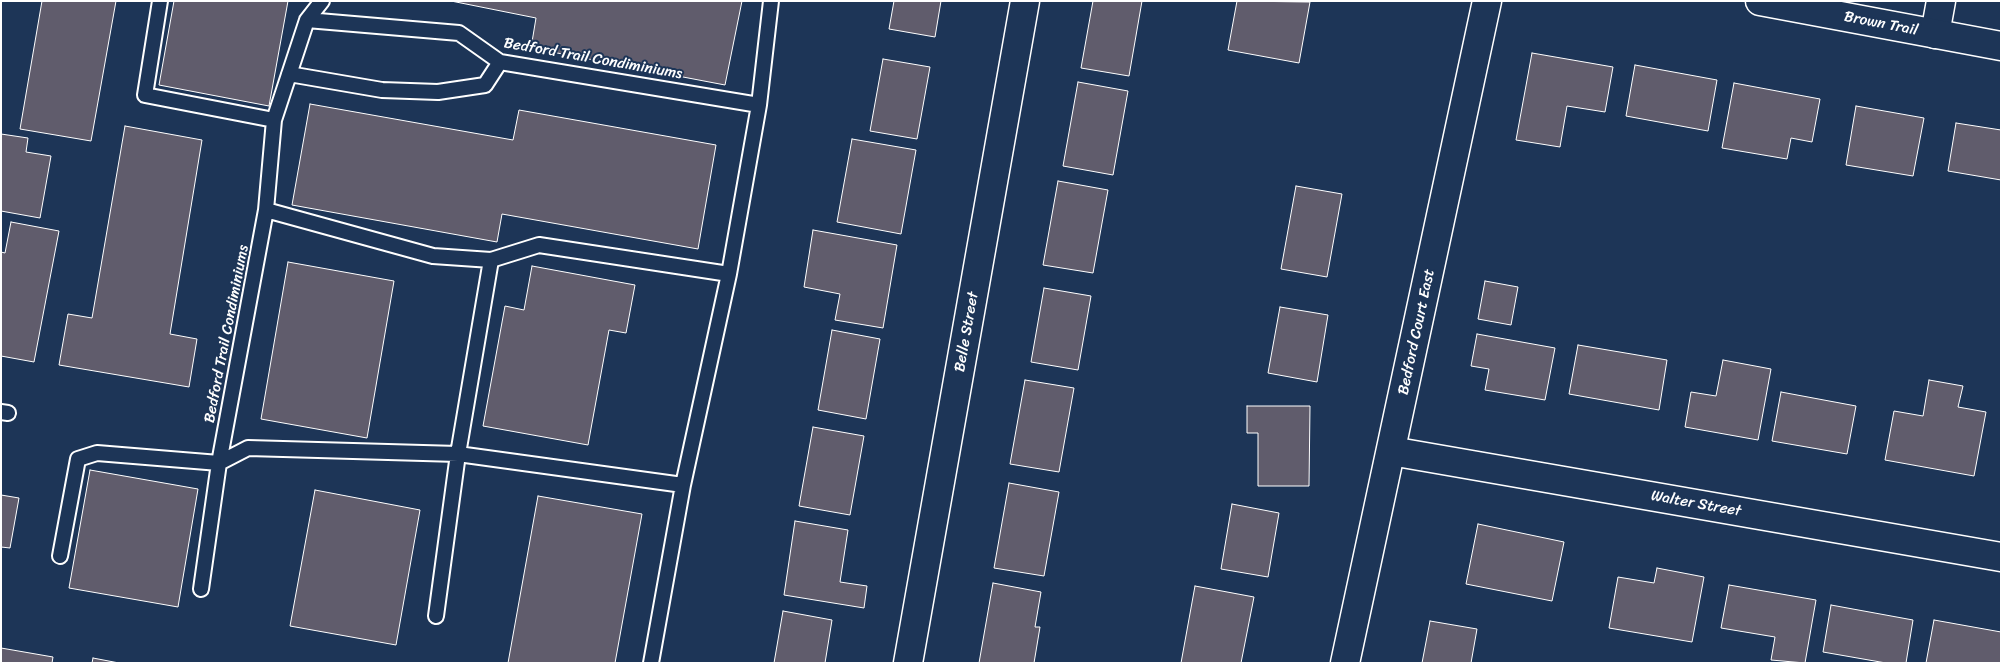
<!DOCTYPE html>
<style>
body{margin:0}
#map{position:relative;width:2002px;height:664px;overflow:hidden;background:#1d3557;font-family:Sriracha,sans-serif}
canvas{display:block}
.frame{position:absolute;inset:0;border:2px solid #fff;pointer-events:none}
</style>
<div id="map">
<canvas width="2002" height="664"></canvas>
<div class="frame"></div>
</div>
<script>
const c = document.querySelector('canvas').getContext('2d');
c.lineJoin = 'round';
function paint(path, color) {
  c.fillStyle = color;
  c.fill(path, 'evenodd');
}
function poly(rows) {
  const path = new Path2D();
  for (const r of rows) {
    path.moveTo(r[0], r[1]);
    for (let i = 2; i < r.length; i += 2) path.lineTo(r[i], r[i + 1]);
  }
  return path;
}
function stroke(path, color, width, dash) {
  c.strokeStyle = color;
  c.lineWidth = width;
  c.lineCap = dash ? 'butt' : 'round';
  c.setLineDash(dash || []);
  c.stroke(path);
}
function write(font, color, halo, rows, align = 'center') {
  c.font = font + ' Sriracha,sans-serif';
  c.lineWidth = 4;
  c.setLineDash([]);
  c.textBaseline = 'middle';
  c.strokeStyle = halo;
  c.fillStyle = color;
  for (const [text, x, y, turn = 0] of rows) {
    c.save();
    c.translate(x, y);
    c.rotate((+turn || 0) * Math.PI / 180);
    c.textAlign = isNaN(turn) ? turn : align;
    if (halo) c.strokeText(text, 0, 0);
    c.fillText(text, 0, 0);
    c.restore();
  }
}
const building = poly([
 [42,1,116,1,91,141,20,129,42,1],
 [174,1,288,1,269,106,159,85,174,1],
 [451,1,742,1,725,85,531,48,536,18,451,1],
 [894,1,941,1,935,37,889,29,894,1],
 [1093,1,1142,1,1129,76,1081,68,1093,1],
 [1237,1,1310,2,1299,63,1228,50,1237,1],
 [1532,53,1613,67,1605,112,1567,106,1560,147,1516,140,1532,53],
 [883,59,930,67,917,139,870,131,883,59],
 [1635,65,1717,80,1708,131,1626,116,1635,65],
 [1078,82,1128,91,1113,175,1063,166,1078,82],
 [1734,83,1820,99,1812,142,1791,138,1787,159,1722,148,1734,83],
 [310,104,513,140,519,110,716,145,698,249,502,214,497,242,292,205,310,104],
 [1856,106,1924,118,1913,176,1846,165,1856,106],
 [1956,123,2001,130,2001,180,1948,171,1956,123],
 [125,126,202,140,170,334,197,339,189,387,59,365,68,314,92,318,125,126],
 [1,134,28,138,26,152,51,156,40,218,1,211,1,134],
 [852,139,916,150,901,234,837,222,852,139],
 [1058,181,1108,190,1093,273,1043,265,1058,181],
 [1296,186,1342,194,1327,277,1281,269,1296,186],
 [11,222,59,231,34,362,1,356,1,252,5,253,11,222],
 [813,230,897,245,883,328,835,320,840,294,804,287,813,230],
 [288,262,394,281,367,438,261,419,288,262],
 [532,266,635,285,626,333,609,330,588,445,483,426,505,306,524,310,532,266],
 [1485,281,1518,287,1511,325,1478,319,1485,281],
 [1044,288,1091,296,1078,370,1031,362,1044,288],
 [1280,307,1328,315,1317,382,1268,373,1280,307],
 [832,330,880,339,866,419,818,410,832,330],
 [1477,334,1555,348,1545,400,1485,390,1489,369,1471,366,1477,334],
 [1578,345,1667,360,1659,410,1569,394,1578,345],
 [1723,360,1771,369,1758,440,1685,427,1691,392,1716,396,1723,360],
 [1025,380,1074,388,1059,472,1010,464,1025,380],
 [1929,380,1963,386,1958,407,1986,412,1974,476,1885,460,1894,411,1923,416,1929,380],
 [1781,392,1856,406,1847,454,1772,441,1781,392],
 [1247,406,1310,406,1309,486,1258,486,1258,433,1247,433,1247,406],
 [813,427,864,436,850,515,799,506,813,427],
 [90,470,198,489,178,607,69,588,90,470],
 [1009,483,1059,492,1044,576,994,568,1009,483],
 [315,490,420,510,396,645,290,626,315,490],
 [1,495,19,498,10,548,1,547,1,495],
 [538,496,642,514,615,663,508,663,538,496],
 [1232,504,1279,513,1268,577,1221,569,1232,504],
 [795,521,848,530,840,582,867,586,864,608,784,595,795,521],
 [1478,524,1564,542,1552,601,1466,584,1478,524],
 [1657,568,1704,577,1692,642,1609,628,1618,577,1654,583,1657,568],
 [993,583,1041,592,1035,627,1040,627,1034,663,979,663,993,583],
 [1729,585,1816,600,1805,663,1771,660,1775,637,1721,628,1729,585],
 [1195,586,1254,597,1241,663,1181,663,1195,586],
 [1831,605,1913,620,1906,663,1886,663,1823,652,1831,605],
 [783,611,832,620,825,663,774,663,783,611],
 [1934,620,2001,632,2001,663,1926,663,1934,620],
 [1430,621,1477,629,1471,663,1422,663,1430,621],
 [1,648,53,657,52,663,1,663,1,648],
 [93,658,119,663,92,663,93,658]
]);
const service = poly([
 [160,1,145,95,274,120],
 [307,20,459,33,500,62,759,105],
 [289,74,382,90,438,92,485,85,500,62],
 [266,210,433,256,491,260,539,245,729,274],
 [1,412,8,413],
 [60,556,78,459,97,453,219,463,248,448,458,454,683,485],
 [201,589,219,463,266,210,274,120,307,20,322,1],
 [436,616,458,454,491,260],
 [651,663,683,485,729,274,759,105,771,1]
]);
const minor = poly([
 [1935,34,1941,1],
 [1391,451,2001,557],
 [908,663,1025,1],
 [1345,663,1487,1]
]);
const tertiary = poly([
 [1760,1,2001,46]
]);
const streetNames = [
 ["Brown Trail",1881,24,11],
 ["Bedford Trail Condiminiums",593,59,10],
 ["Belle Street",967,332,-80],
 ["Bedford Court East",1417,332,-78],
 ["Bedford Trail Condiminiums",227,334,-79],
 ["Walter Street",1696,504,10]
];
paint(building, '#605c6c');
stroke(building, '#fff', 1);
stroke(service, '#fff', 18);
stroke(minor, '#fff', 31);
stroke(tertiary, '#fff', 31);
stroke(service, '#1d3557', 14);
stroke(minor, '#1d3557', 28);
stroke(tertiary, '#1d3557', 28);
write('15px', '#fff', '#1d3557', streetNames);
</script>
